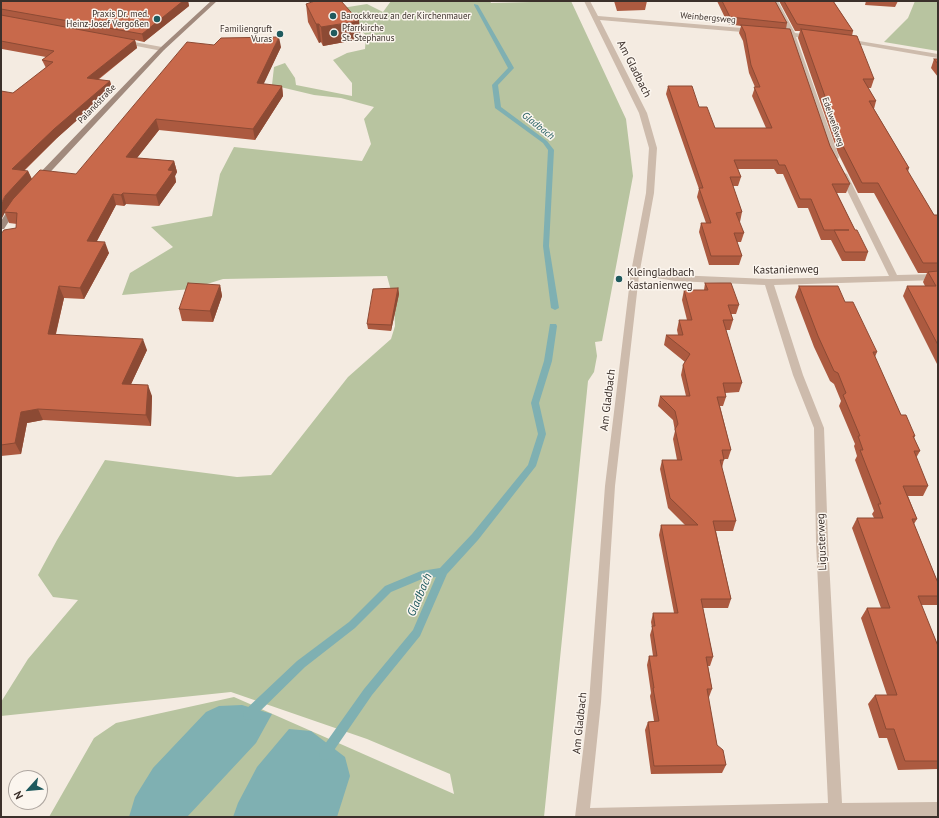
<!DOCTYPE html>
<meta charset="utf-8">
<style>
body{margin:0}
#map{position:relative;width:939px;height:818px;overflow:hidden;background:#f4ebe1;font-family:"PT Sans",sans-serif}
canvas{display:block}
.frame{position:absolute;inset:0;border:2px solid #3b302b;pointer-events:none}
.north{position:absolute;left:8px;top:770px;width:40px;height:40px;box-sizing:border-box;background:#fbf5ee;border:1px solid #aea6a0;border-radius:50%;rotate:243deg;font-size:11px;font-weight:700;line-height:16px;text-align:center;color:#3b302b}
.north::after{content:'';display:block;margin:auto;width:14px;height:18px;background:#1f5a5e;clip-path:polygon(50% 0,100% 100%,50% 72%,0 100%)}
</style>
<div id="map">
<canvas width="939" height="818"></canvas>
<div class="frame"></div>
<div class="north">N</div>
</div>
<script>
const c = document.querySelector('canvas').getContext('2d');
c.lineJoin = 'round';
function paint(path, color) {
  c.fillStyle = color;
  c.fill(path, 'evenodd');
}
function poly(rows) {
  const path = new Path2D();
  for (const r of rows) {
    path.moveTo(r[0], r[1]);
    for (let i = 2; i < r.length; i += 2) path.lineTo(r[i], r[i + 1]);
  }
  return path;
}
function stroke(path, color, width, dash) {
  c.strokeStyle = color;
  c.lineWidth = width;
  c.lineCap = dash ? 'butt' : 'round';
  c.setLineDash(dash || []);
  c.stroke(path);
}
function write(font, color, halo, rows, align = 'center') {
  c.font = font + ' "PT Sans",sans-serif';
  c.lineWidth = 3;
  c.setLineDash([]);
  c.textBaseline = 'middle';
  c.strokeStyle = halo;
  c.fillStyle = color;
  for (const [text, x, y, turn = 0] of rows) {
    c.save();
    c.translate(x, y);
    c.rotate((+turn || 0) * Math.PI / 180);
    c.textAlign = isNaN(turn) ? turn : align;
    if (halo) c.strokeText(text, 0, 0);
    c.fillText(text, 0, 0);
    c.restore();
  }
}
const green = poly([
 [391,1,490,1,491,3,571,1,626,119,633,176,602,341,595,342,597,356,594,372,588,381,544,817,49,817,94,738,116,723,234,697,454,794,450,774,367,739,231,692,1,716,1,702,28,659,78,600,53,597,38,575,57,540,105,460,237,477,271,475,348,377,391,339,395,326,394,302,387,276,223,279,191,289,122,295,130,273,173,247,151,227,212,216,220,174,234,147,362,161,371,144,364,119,374,107,341,98,314,95,272,85,274,67,285,63,295,78,296,85,352,96,352,83,333,60,347,53,365,49,366,36,342,8,367,4,383,12],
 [915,1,938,1,938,51,884,42,908,18]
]);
const water = poly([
 [242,705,272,714,256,743,187,817,129,817,135,797,153,768,206,712,219,706],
 [289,729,311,731,345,757,350,776,337,817,233,817,238,803,257,767]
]);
const stream = poly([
 [474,4,478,5,514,68,498,85,501,107,547,141,554,150,549,246,559,308,555,310,551,308,543,246,548,150,543,143,495,108,492,85,508,68,474,5,474,4],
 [550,324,556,324,557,326,552,361,539,403,546,434,536,466,478,540,447,574,420,636,372,695,328,759,324,760,320,759,319,755,320,751,364,689,413,630,436,577,422,579,391,592,355,628,305,667,252,719,248,720,244,719,243,715,244,711,297,661,349,622,385,586,421,571,440,568,472,534,528,465,538,434,531,403,544,361,550,324]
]);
const street = poly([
 [584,1,590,1,598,16,754,29,757,31,754,33,600,20,647,113,657,148,654,193,640,270,675,275,769,279,889,276,839,174,843,172,847,174,897,275,938,274,938,280,774,285,803,375,824,428,828,542,842,803,938,802,938,816,575,817,589,702,605,486,631,272,646,193,649,148,639,113,584,1],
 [639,275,675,281,765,285,793,375,814,428,816,542,828,803,590,808,601,702,615,486,639,275],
 [772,1,778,1,795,33,811,35,814,37,811,39,796,37,839,157,838,159,832,159,831,157,790,36,777,33,780,31,788,32,772,1],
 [847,39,938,54,938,58,845,42,845,40,847,39],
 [123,40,162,47,165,49,162,51,121,43,121,41,123,40]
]);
const secondary = poly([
 [211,1,217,1,164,50,41,182,35,182,35,178,160,48,211,1],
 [11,205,14,205,18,207,4,229,1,229,1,221,11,205]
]);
const wall = poly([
 [1,1,188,1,189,6,144,42,135,40,137,48,98,80,110,81,112,89,57,138,24,171,28,171,32,179,76,174,214,45,281,47,263,84,282,86,283,96,255,140,159,130,137,158,174,161,177,172,175,176,176,182,159,206,126,204,124,206,116,205,97,241,109,253,84,299,64,298,56,334,147,350,131,384,152,396,151,426,43,420,27,423,21,454,1,456,1,234,16,228,17,224,9,223,5,213,13,93,46,68,42,60,46,57,2,49,1,50],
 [614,1,647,1,645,10,617,11],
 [717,1,775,1,787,23,786,29,830,146,850,184,846,193,837,193,855,230,868,252,865,261,842,261,831,240,821,240,808,208,798,208,783,174,777,174,774,169,738,169,741,177,738,186,733,186,742,212,740,222,739,222,744,233,741,242,737,242,742,256,739,265,709,265,699,232,701,223,706,223,697,197,699,189,666,94,668,86,699,107,715,128,766,128,752,96,755,87,749,73,743,41,739,33,741,26,728,24],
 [779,1,834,1,834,2,853,31,852,36,874,79,871,88,868,88,876,101,874,109,909,168,908,172,934,215,938,215,938,366,903,296,907,286,925,286,923,282,927,273,918,273,874,193,858,193,838,153,798,38,800,31,795,31],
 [866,1,898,1,895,7,865,5],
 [306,4,361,39,323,46,321,42,319,43,308,22],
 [934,59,938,59,938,77,931,68],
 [705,283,739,305,736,314,731,314,733,320,730,330,726,330,742,383,739,392,725,393,726,397,723,406,720,406,731,450,728,459,724,459,722,468,736,521,733,531,716,531,731,599,728,608,703,608,713,657,710,666,708,666,712,689,709,697,708,697,717,745,726,765,722,773,651,774,645,730,648,722,654,721,650,696,651,693,647,665,649,656,653,656,650,635,652,628,651,622,653,613,674,613,659,535,661,525,685,525,668,508,660,469,662,460,677,460,673,439,675,431,673,420,658,406,660,396,686,396,681,375,683,365,685,362,664,345,666,335,678,335,677,330,679,320,687,320,682,300,684,290,704,290],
 [220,285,222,296,213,322,182,321,179,309],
 [799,286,845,302,877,352,875,357,901,415,915,436,914,438,920,451,916,458,928,486,923,496,908,496,917,519,914,524,938,583,938,603,937,605,921,605,938,646,938,769,898,770,887,738,879,738,868,704,875,695,887,695,861,618,867,608,881,608,852,528,857,518,874,518,872,514,874,511,855,460,857,456,854,446,855,444,839,406,841,401,834,384,830,381,814,347,795,297],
 [398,288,399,294,391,331,368,329,367,324]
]);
const shadedWall = poly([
 [183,1,188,1,189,6,144,42,142,34],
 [359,21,361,39,323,46,321,27],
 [316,24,319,24,321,42,319,43],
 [279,37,281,47,259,94,257,83],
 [135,40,137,48,89,86,87,78],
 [110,81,112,89,57,138,16,178,12,169,54,129],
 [282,86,283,96,255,140,253,129],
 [156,119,159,130,129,168,126,157],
 [174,161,177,172,175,176,176,182,159,206,156,195,168,170],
 [28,171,32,180,9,205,1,220,1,204,5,196],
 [123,193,126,204,124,206,121,195],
 [113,194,116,205,91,252,87,241],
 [105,242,109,253,84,299,80,288],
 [220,285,222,296,213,322,210,311],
 [59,286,64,298,53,345,48,334],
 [398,288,399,294,391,331,391,325],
 [143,339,147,350,126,395,122,384],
 [148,385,152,396,151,426,146,415],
 [38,409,43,420,27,423,21,454,15,443,21,412]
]);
const building = poly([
 [1,1,183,1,142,34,1,9,1,1],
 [315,1,341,1,359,21,321,27,319,24,316,24,306,4,315,1],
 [722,1,775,1,787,23,730,17,722,1],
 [784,1,833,1,853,31,797,24,784,1],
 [1,15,135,40,87,78,110,81,54,129,12,169,28,171,5,196,1,204,1,91,13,93,53,62,42,60,54,51,1,41,1,15],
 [741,25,790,29,830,146,850,184,832,184,855,230,857,230,868,252,845,252,834,230,849,230,824,230,811,199,800,199,785,165,779,165,777,160,734,160,741,177,730,177,742,212,736,213,744,233,734,233,742,256,711,256,701,223,711,223,699,188,703,188,668,86,692,86,699,107,707,107,715,128,772,128,754,87,760,87,751,65,745,33,741,25],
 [801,29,857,36,874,79,863,79,876,101,869,101,909,168,906,168,934,215,938,215,938,263,923,263,878,183,862,183,842,144,801,29],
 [279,37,257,83,282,86,253,129,156,119,126,157,174,161,168,170,173,171,156,195,123,193,121,195,113,194,87,241,105,242,80,288,59,286,48,334,143,339,122,384,148,385,146,415,38,409,21,412,15,443,1,445,1,234,4,230,16,228,17,213,4,212,13,199,40,170,76,174,187,42,214,45,221,38,279,37],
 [934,59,938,59,938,64,934,59],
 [938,271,938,345,907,286,936,286,928,272,938,271],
 [188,283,220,285,210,311,179,309,188,283],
 [705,283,731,283,739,305,728,305,733,320,723,320,742,383,723,383,726,397,717,397,731,450,722,450,724,460,720,460,736,521,713,521,731,599,701,599,713,657,706,657,712,689,707,689,717,745,723,750,726,765,654,766,648,722,659,721,653,688,654,688,649,656,657,656,652,626,655,626,653,613,678,613,661,525,698,525,670,498,662,460,682,460,675,429,678,424,675,411,660,396,690,396,683,365,690,354,666,335,683,335,679,320,692,320,684,290,708,290,705,283],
 [799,286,838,286,845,302,853,302,877,352,873,352,901,415,906,415,915,436,913,436,920,451,914,451,928,486,903,486,917,519,912,519,938,583,938,596,918,596,938,646,938,761,905,761,894,729,886,729,875,695,897,695,867,608,890,608,857,518,883,518,878,504,881,504,860,450,863,450,858,436,860,436,843,395,846,393,838,373,834,371,818,336,799,286],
 [398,288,391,325,367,324,373,289,398,288]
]);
const markers = [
 [333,16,4,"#1f5a5e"],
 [157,19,4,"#1f5a5e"],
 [334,33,4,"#1f5a5e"],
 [280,34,4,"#1f5a5e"],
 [619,279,4,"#1f5a5e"]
];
const farPoinames = [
 ["Praxis Dr. med.",149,14],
 ["Heinz-Josef Vergoßen",149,24],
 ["Barockkreuz an der Kirchenmauer",341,16,"left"],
 ["Pfarrkirche",342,28,"left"],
 ["St. Stephanus",342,38,"left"],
 ["Familiengruft",272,29],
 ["Vuras",272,39]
];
const farStreetnames = [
 ["Weinbergsweg",708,18,5],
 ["Palandstraße",97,104,-46],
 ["Edelweißweg",833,122,71]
];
const farWaternames = [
 ["Gladbach",538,126,38]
];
const streetNames = [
 ["Am Gladbach",634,69,63],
 ["Kastanienweg",786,270,-1],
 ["Am Gladbach",608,400,-83],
 ["Ligusterweg",822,542,-92],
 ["Am Gladbach",580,723,-84]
];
const poiNames = [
 ["Kleingladbach",627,273],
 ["Kastanienweg",627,286]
];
const waterNames = [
 ["Gladbach",420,595,-67]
];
paint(green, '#b8c4a0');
paint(water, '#7fb0b2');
paint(stream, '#7fb0b2');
paint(street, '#cdbbac');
paint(secondary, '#a18a7d');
paint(wall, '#ac5a40');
paint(shadedWall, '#8c4a34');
paint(building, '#c8694b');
stroke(building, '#8c4a34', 1);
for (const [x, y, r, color] of markers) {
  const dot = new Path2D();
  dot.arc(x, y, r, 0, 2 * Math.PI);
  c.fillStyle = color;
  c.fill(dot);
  stroke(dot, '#fbf5ee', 1.5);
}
write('9px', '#3b302b', '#fbf5ee', farPoinames, 'right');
write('9px', '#3b302b', '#fbf5ee', farStreetnames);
write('italic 10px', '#1f5a5e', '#fbf5ee', farWaternames);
write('11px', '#3b302b', '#fbf5ee', streetNames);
write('11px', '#3b302b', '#fbf5ee', poiNames, 'left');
write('italic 12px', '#1f5a5e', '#fbf5ee', waterNames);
</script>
